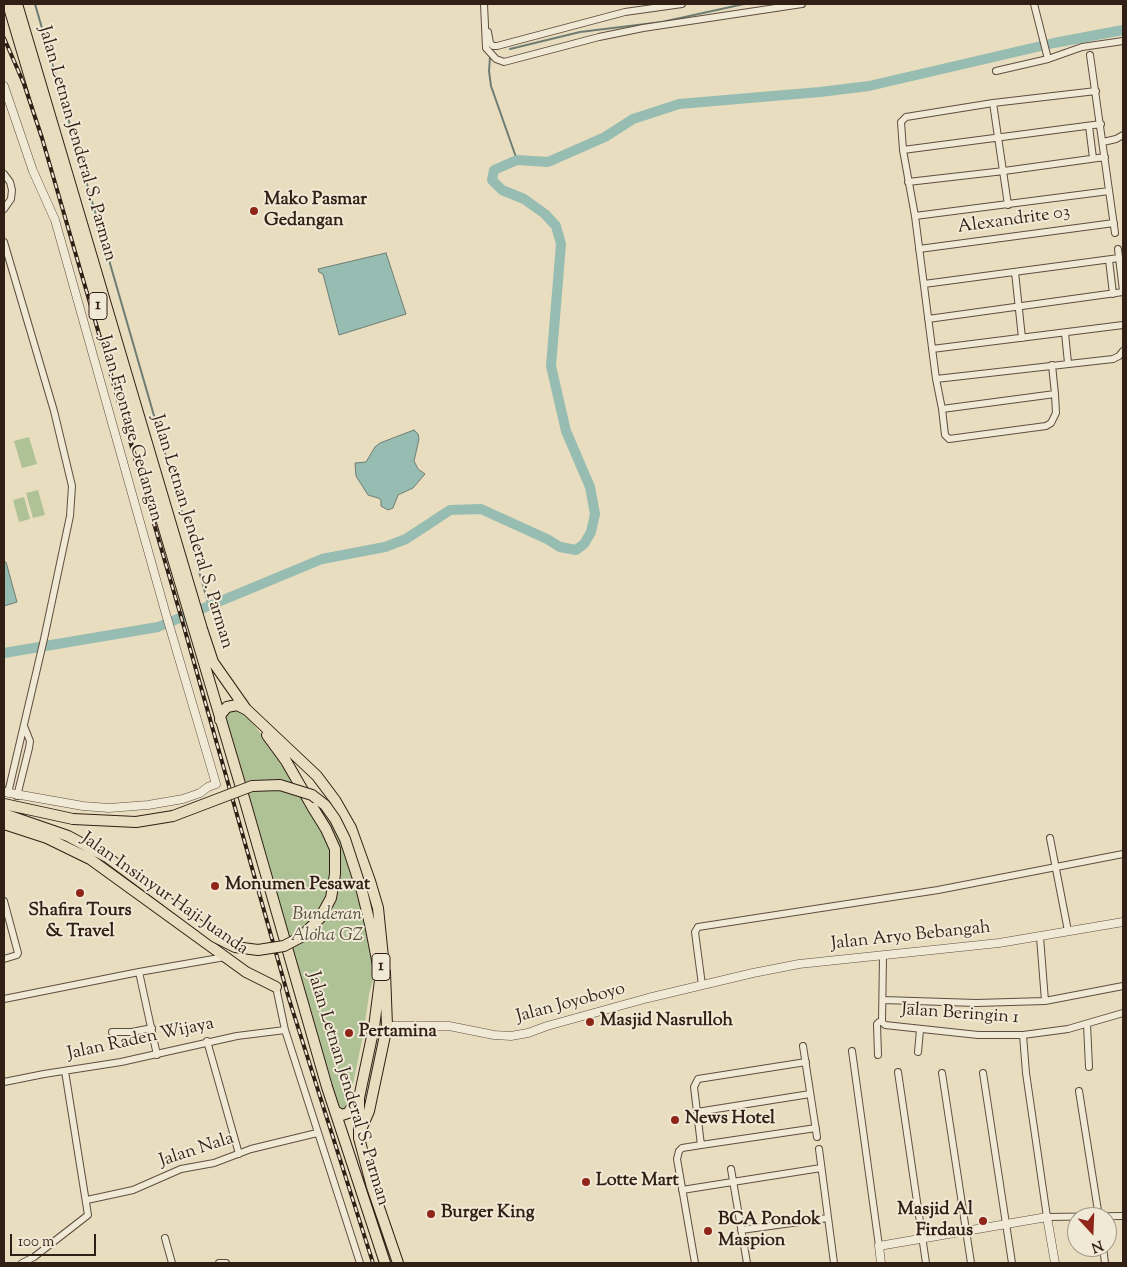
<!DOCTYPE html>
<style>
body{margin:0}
#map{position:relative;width:1127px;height:1267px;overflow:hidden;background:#e8ddbe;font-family:"Sorts Mill Goudy",serif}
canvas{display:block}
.frame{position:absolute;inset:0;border:5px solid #311f16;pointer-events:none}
.north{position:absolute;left:1067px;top:1207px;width:50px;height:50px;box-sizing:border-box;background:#f0e9d5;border:1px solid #a49889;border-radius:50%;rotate:160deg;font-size:14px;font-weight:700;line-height:20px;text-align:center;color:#311f16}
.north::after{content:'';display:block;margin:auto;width:18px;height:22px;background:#8f2418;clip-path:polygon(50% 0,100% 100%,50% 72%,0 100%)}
.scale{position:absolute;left:10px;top:1234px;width:86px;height:22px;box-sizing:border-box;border:2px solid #311f16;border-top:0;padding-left:6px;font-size:15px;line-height:18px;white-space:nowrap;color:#311f16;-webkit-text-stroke:4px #f0e9d5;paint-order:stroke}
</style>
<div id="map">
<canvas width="1127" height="1267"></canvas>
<div class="frame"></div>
<div class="north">N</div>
<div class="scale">100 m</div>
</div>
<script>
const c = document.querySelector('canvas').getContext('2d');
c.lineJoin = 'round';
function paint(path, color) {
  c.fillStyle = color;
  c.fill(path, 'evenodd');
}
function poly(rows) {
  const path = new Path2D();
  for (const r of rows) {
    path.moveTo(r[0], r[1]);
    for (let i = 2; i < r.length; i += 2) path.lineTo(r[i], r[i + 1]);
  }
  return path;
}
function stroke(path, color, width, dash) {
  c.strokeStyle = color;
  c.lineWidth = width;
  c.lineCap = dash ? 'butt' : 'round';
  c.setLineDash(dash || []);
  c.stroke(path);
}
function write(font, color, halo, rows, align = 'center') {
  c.font = font + ' "Sorts Mill Goudy",serif';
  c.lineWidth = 4;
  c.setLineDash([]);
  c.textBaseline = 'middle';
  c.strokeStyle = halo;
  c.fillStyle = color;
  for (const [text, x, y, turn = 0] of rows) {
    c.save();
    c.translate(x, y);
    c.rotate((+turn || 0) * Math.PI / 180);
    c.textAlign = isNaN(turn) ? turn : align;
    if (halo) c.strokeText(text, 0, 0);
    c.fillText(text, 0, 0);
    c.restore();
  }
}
const green = poly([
 [29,437,37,464,22,468,14,441],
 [38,490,45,515,33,518,26,493],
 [24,497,30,519,19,522,13,500],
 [234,708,245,714,332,822,351,861,374,955,374,977,369,994,364,1031,352,1089,347,1105,343,1109,336,1103,225,718,227,713]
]);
const water = poly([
 [386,253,406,314,339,335,323,274,319,272,318,269,386,253],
 [414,430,418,434,419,439,414,461,418,469,425,474,413,488,398,495,393,508,388,510,381,506,381,500,378,498,368,495,356,476,355,463,366,462,375,447,380,443,414,430],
 [4,562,6,562,17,602,4,606,4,562]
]);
const stream = poly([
 [35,4,209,606],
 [510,49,580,32,662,22,744,4],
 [490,57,489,71,491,86,517,160]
]);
const river = poly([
 [4,653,158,627,322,559,385,547,406,539,450,510,481,509,547,539,560,547,576,550,584,544,591,532,595,514,590,487,566,431,551,366,561,244,556,226,545,214,524,199,502,190,492,180,494,170,517,160,548,162,605,137,633,119,679,104,820,92,869,86,1054,43,1123,30]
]);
const minor = poly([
 [484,4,486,48,496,59,504,62,599,37,643,28,802,4],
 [1034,4,1048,59],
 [488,32,490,43,493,46,497,46,625,12,682,4],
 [1090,55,1115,233],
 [996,71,1048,59,1082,47,1123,41],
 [1096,91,993,103,906,117,901,122,903,150,915,216,936,379,1113,359,1119,356,1123,351],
 [993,103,1008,205],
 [1089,126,1093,158],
 [1103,142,1116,139,1123,135],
 [903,150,1101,124],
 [4,174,10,182,12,190,11,199,4,209],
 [908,182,1004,171,1105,157],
 [915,216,1109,191],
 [4,242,54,411,72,486,70,516,44,639,8,793],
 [919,249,1114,223],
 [1118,249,1123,291],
 [1109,260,1113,294],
 [1015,272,1022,338],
 [924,284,1119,258],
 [928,319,1123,292],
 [1065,333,1068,363],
 [932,349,1123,325],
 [1052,365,1055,394,1056,413,1051,423,1046,426,949,439,945,435,942,409,1055,394],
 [936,379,942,409],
 [17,796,29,748,30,741,24,726],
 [1050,838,1068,931],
 [4,901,18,953,17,955,4,959],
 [1040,937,1045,1001],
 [883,956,882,1022,885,1025,978,1035,1023,1035,1068,1029,1123,1013],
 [139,972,157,1055],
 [702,985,695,932,698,927,938,890,1123,854],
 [276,987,285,1030,360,1263],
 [4,999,139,972,225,957],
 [883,1000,976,1003,1045,1001,1123,986],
 [1087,1024,1089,1067],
 [112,1032,132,1032,152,1028],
 [1023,1035,1026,1073,1047,1217,1122,1216],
 [207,1041,239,1154],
 [803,1046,817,1137],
 [852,1051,879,1246],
 [918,1052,920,1030],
 [878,1055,877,1024,879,1022,882,1022],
 [898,1072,926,1263],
 [942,1073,971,1263],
 [983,1073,1012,1263],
 [4,1082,44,1074,121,1062,237,1036,285,1030],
 [1079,1091,1099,1217],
 [697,1112,810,1094],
 [701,1145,694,1087,698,1079,806,1062],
 [819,1149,834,1263],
 [731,1169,747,1263],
 [682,1190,821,1168],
 [87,1200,133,1190,181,1169,214,1163,251,1149,317,1133],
 [741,1230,828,1218],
 [165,1238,172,1263],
 [1103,1247,1105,1263],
 [22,1263,34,1257,88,1215,65,1071],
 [219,1263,226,1263],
 [695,1263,677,1159,679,1151,682,1148,701,1145,816,1128]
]);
const tertiary = poly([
 [4,86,33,171,55,220,165,611,216,784,208,787,200,793,183,799,148,805,109,808,83,806,4,792],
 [387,1026,449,1026,494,1035,511,1036,528,1033,547,1026,648,998,753,973,799,964,999,943,1123,922],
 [881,1263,879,1246,1047,1217,1055,1263]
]);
const trunk = poly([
 [8,4,240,784,327,1087,385,1263],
 [17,4,202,629,213,662,246,709,317,776,335,800,351,828,370,881,378,908,383,957,374,1027,359,1098,359,1138,372,1187,398,1263],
 [220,720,221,714,227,707,237,705,245,709],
 [267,735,286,761,313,808],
 [4,804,73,819],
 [4,814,68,836,107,857],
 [4,824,47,838,90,859,246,972,276,987],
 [362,891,370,924,378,965],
 [335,1111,342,1115,348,1113,358,1099],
 [359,1134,369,1111,387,1026,385,972]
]);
const rail = poly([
 [4,38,24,84,42,138,182,620,289,999,373,1263]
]);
const trunkBridge = poly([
 [73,819,136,822,173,816,252,786,280,785,312,795,325,805,335,819,345,839,362,891],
 [107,857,215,937,235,947,258,950,284,946,301,937,320,918,331,898,335,874,335,849,326,829,313,808]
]);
const markers = [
 [254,211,5,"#8f2418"],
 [215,886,5,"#8f2418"],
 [80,893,5,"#8f2418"],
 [590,1022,5,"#8f2418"],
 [349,1033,5,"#8f2418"],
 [675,1120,5,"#8f2418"],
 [586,1182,5,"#8f2418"],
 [431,1214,5,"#8f2418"],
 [983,1221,5,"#8f2418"],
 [708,1231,5,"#8f2418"]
];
const shields = [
 [98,306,18],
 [381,967,18]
];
const shieldNames = [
 ["1",98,306],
 ["1",381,967]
];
const streetNames = [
 ["Jalan Letnan Jenderal S. Parman",76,144,74],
 ["Alexandrite 03",1014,221,-8],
 ["Jalan Frontage Gedangan",129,429,74],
 ["Jalan Letnan Jenderal S. Parman",191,532,73],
 ["Jalan Insinyur Haji Juanda",164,895,35],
 ["Jalan Aryo Bebangah",911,937,-6],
 ["Jalan Joyoboyo",571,1004,-15],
 ["Jalan Beringin 1",960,1015,4],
 ["Jalan Raden Wijaya",141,1040,-12],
 ["Jalan Letnan Jenderal S. Parman",347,1089,73],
 ["Jalan Nala",197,1151,-18]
];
const poiNames = [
 ["Mako Pasmar",264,201],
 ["Gedangan",264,222],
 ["Monumen Pesawat",225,886],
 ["Shafira Tours",80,912,"center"],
 ["& Travel",80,933,"center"],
 ["Masjid Nasrulloh",600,1022],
 ["Pertamina",359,1033],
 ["News Hotel",685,1120],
 ["Lotte Mart",596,1182],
 ["Masjid Al",973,1211,"right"],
 ["Firdaus",973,1232,"right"],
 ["Burger King",441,1214],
 ["BCA Pondok",718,1221],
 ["Maspion",718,1242]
];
const parkNames = [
 ["Bunderan",327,916],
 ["Aloha GZ",327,937]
];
paint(green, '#afc296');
paint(water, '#97bcb1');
stroke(water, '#6e7d73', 1);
stroke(stream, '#6e7d73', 2);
stroke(river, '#97bcb1', 10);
stroke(minor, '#5f4e40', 8);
stroke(tertiary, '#5f4e40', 9);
stroke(trunk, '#311f16', 12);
stroke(minor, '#f0e9d5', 6);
stroke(tertiary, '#f0e9d5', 8);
stroke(trunk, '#e8ddbe', 10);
stroke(rail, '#311f16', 4);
stroke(rail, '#f0e9d5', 2, [5.5]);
stroke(trunkBridge, '#311f16', 12, []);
stroke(trunkBridge, '#e8ddbe', 10);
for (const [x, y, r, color] of markers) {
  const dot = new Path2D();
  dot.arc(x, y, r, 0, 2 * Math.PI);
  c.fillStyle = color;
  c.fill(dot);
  stroke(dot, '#f0e9d5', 2);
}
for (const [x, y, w] of shields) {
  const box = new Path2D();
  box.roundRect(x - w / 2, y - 13.5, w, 27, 4);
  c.fillStyle = '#f0e9d5';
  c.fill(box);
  stroke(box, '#311f16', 1);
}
write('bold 16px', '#311f16', null, shieldNames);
write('18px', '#311f16', '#f0e9d5', streetNames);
write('bold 18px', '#311f16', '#f0e9d5', poiNames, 'left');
write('italic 18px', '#57503c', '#f0e9d5', parkNames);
</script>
